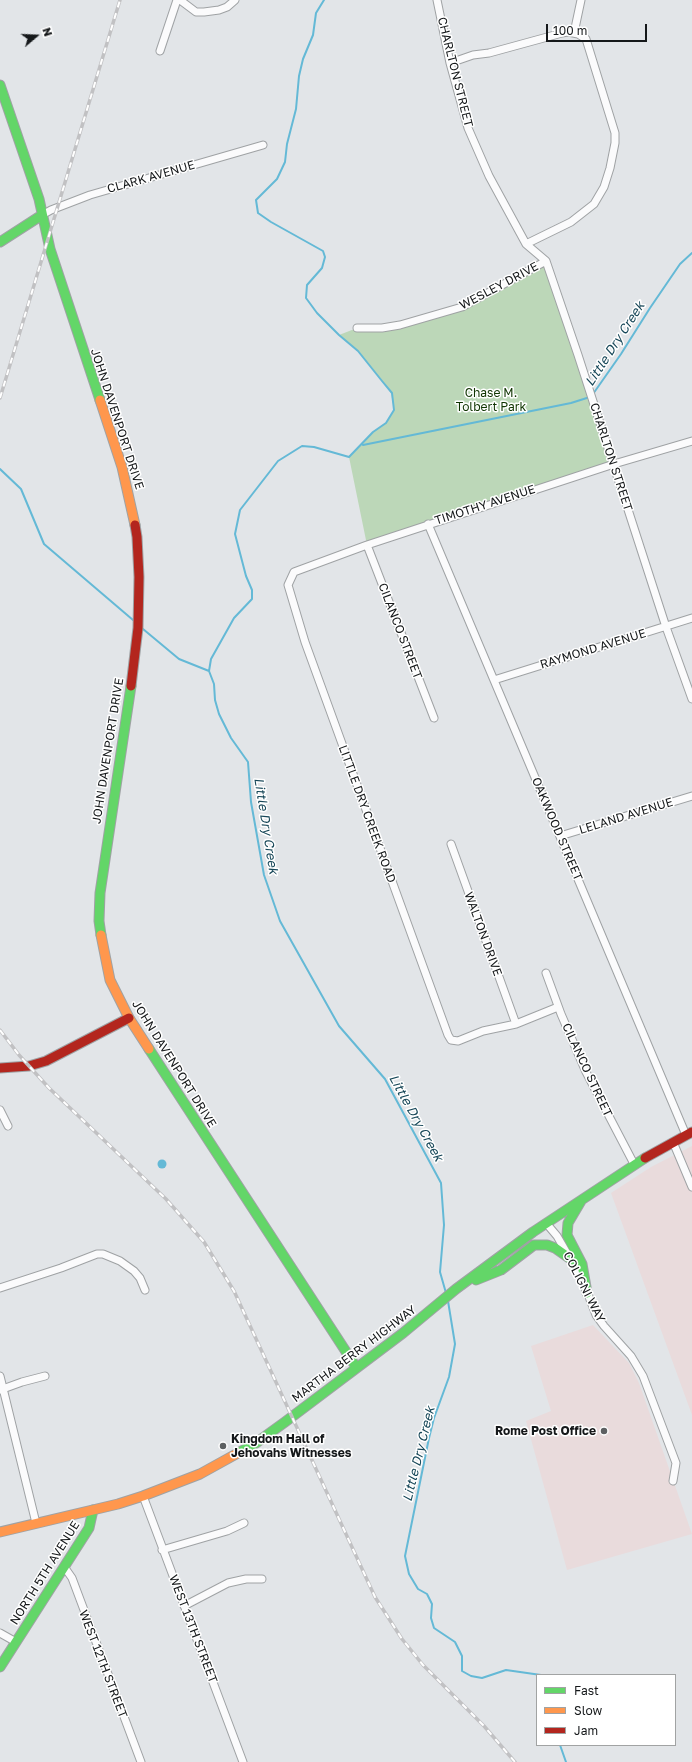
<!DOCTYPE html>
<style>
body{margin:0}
#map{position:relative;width:692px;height:1762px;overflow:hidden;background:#e2e5e8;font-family:"Golos Text",sans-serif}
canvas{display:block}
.legend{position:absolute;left:536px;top:1674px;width:140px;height:72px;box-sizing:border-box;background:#fff;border:1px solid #a1a3a3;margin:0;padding:5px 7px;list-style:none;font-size:12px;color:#15181a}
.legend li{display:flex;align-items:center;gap:8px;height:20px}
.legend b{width:20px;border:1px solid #a1a3a3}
.north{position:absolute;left:16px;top:16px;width:40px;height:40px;-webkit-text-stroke:3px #fff;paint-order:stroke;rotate:71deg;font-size:11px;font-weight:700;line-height:16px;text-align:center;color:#15181a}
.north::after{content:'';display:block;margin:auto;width:14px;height:18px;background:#15181a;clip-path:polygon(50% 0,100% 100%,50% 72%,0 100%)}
.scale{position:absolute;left:546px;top:24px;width:101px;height:18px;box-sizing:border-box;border:2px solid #15181a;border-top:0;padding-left:5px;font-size:12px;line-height:14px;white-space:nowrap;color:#15181a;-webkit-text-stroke:3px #fff;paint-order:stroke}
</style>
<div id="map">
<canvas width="692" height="1762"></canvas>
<ul class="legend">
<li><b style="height:5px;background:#63d668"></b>Fast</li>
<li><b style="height:5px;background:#ff974d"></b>Slow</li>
<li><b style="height:5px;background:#b3261e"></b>Jam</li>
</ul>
<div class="north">N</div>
<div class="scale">100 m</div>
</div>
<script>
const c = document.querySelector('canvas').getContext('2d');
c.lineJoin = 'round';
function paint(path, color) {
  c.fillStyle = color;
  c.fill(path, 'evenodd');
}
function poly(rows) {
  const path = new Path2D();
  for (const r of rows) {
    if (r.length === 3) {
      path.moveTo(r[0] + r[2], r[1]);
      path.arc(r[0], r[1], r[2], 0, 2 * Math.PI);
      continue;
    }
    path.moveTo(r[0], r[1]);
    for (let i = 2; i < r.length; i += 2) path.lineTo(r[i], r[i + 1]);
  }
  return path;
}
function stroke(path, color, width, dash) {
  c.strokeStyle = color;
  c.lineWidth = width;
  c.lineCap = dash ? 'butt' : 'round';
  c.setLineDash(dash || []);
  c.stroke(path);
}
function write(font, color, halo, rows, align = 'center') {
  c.font = font + ' "Golos Text",sans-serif';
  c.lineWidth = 3;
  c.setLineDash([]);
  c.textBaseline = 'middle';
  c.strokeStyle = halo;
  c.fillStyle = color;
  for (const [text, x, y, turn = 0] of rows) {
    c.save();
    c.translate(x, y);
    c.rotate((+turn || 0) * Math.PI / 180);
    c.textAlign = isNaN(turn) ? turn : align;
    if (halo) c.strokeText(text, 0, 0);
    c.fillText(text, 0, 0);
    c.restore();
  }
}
const commercial = poly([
 [692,1146,692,1415,611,1193,651,1167],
 [593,1325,629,1363,639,1383,692,1534,567,1570,526,1421,551,1411,531,1346]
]);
const green = poly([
 [546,261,614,464,367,545,349,457,373,432,386,423,394,410,391,393,358,351,339,335,357,328,382,328,462,307]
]);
const water = poly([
 [162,1164,4.5]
]);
const stream = poly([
 [324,0,316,13,313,35,303,59,299,76,296,109,287,144,285,162,277,179,256,200,258,213,271,222,323,251,325,257,322,268,307,285,306,298,317,313,339,335,358,351,382,381,392,393,394,410,386,423,373,432,349,457,314,447,302,446,278,461,240,510,235,534,246,576,252,590,252,599,234,618,211,659,209,671,214,684,215,700,219,714,231,738,248,762,251,802,264,875,280,921,339,1026,385,1079,441,1183,444,1225,440,1272,446,1293],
 [593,394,621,354,650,308,680,264,692,253],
 [363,445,571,403,590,397],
 [0,469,21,489,44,544,133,620],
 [143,629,179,659,209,671],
 [448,1301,455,1344,449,1377,434,1418,429,1438,405,1556,409,1574,418,1589,427,1594,432,1604,431,1618,434,1628,455,1642,462,1656,462,1671,471,1676,482,1678,506,1670,541,1675],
 [560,1745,566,1762]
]);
const street = poly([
 [180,0,196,12,204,12,219,10,227,7,235,0],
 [437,0,450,63,468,128,489,176,526,244,546,261,578,355,666,627,692,699],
 [574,33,581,0],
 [160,51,177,0],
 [450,63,473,55,489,53,562,33,568,32,578,34,586,39,615,133,615,143,610,168,604,187,594,204,571,222,526,244],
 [42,215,51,210,90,195,263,145],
 [357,328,382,328,400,325,462,307,546,261],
 [428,524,686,1135],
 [367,545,434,718],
 [494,680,692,618],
 [560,836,692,796],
 [451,844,516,1024],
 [546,973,561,1014,586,1072,634,1164],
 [558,1007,516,1024,483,1031,458,1041,451,1040,448,1035,305,642,288,585,294,572,367,545,614,464,692,441],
 [0,1110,8,1126],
 [673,1142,692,1187],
 [546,1223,557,1236,580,1276],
 [0,1288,61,1268,97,1254,103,1254,120,1261,134,1271,140,1278,145,1290],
 [586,1289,596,1315,604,1326,631,1356,643,1376,676,1463,673,1481],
 [0,1376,36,1523],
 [0,1390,22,1382,45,1376],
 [143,1496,243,1762],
 [162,1550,227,1531,244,1523],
 [65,1568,72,1578,141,1762],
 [184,1606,228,1583,246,1579,262,1579],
 [0,1633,16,1642]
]);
const fast = poly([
 [0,85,39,199,50,249,100,400],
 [0,242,42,215],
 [101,935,99,921,100,893,131,686],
 [149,1049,356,1367],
 [581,1201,568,1223,567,1235,582,1264,587,1293],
 [476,1280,501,1270,534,1245,547,1245,555,1248,572,1260],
 [238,1453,256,1443,285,1422,403,1333,456,1289,533,1232,645,1158],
 [0,1667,89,1528,93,1510]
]);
const slow = poly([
 [100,400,122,467,135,525],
 [101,935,110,980,129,1018,149,1049],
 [0,1532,118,1504,143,1496,200,1474,238,1453]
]);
const jam = poly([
 [131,686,138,628,139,577,137,537,135,525],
 [0,1068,29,1066,46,1061,129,1018],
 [645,1158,692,1132]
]);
const rail = poly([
 [0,398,120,0],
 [0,1030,19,1055,49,1088,166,1199,204,1242,234,1291,375,1597,402,1639,423,1665,484,1726,515,1762]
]);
const markers = [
 [604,1431,4,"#5d6062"],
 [223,1446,4,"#5d6062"]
];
const streetNames = [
 ["CHARLTON STREET",455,72,76],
 ["CLARK AVENUE",151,177,-16],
 ["WESLEY DRIVE",499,286,-28],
 ["JOHN DAVENPORT DRIVE",117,419,72],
 ["CHARLTON STREET",611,457,72],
 ["TIMOTHY AVENUE",485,505,-18],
 ["CILANCO STREET",400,631,69],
 ["RAYMOND AVENUE",593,649,-17],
 ["JOHN DAVENPORT DRIVE",108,751,-81],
 ["LITTLE DRY CREEK ROAD",367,814,70],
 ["LELAND AVENUE",626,816,-17],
 ["OAKWOOD STREET",557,829,67],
 ["WALTON DRIVE",483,934,70],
 ["JOHN DAVENPORT DRIVE",174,1064,58],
 ["CILANCO STREET",587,1070,65],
 ["COLIGNI WAY",584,1287,63],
 ["MARTHA BERRY HIGHWAY",354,1354,-37],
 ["NORTH 5TH AVENUE",45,1573,-58],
 ["WEST 13TH STREET",193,1629,69],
 ["WEST 12TH STREET",103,1664,69]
];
const parkNames = [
 ["Chase M.",491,393],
 ["Tolbert Park",491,407]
];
const poiNames = [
 ["Rome Post Office",596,1431],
 ["Kingdom Hall of",231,1439,"left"],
 ["Jehovahs Witnesses",231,1453,"left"]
];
const waterNames = [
 ["Little Dry Creek",615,344,-57],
 ["Little Dry Creek",266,826,81],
 ["Little Dry Creek",416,1118,61],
 ["Little Dry Creek",419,1454,-76]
];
paint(commercial, '#e9dbdc');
paint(green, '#bcd7b8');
paint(water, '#64b9d6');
stroke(stream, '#64b9d6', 2);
stroke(street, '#9fa2a4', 9);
stroke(fast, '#9fa2a4', 11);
stroke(slow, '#9fa2a4', 11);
stroke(jam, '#9fa2a4', 11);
stroke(street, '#fbfbfc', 7);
stroke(fast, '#63d668', 9);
stroke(slow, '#ff974d', 9);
stroke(jam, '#b3261e', 9);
stroke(rail, '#c1c1c3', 3.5);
stroke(rail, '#fff', 2, [6]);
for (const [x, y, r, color] of markers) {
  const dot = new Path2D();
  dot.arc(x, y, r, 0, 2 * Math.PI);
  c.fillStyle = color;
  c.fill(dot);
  stroke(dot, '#fff', 1.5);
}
write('12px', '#15181a', '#fff', streetNames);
write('12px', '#0f3401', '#fff', parkNames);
write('bold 12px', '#15181a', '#fff', poiNames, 'right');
write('italic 13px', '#174758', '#fff', waterNames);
</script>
